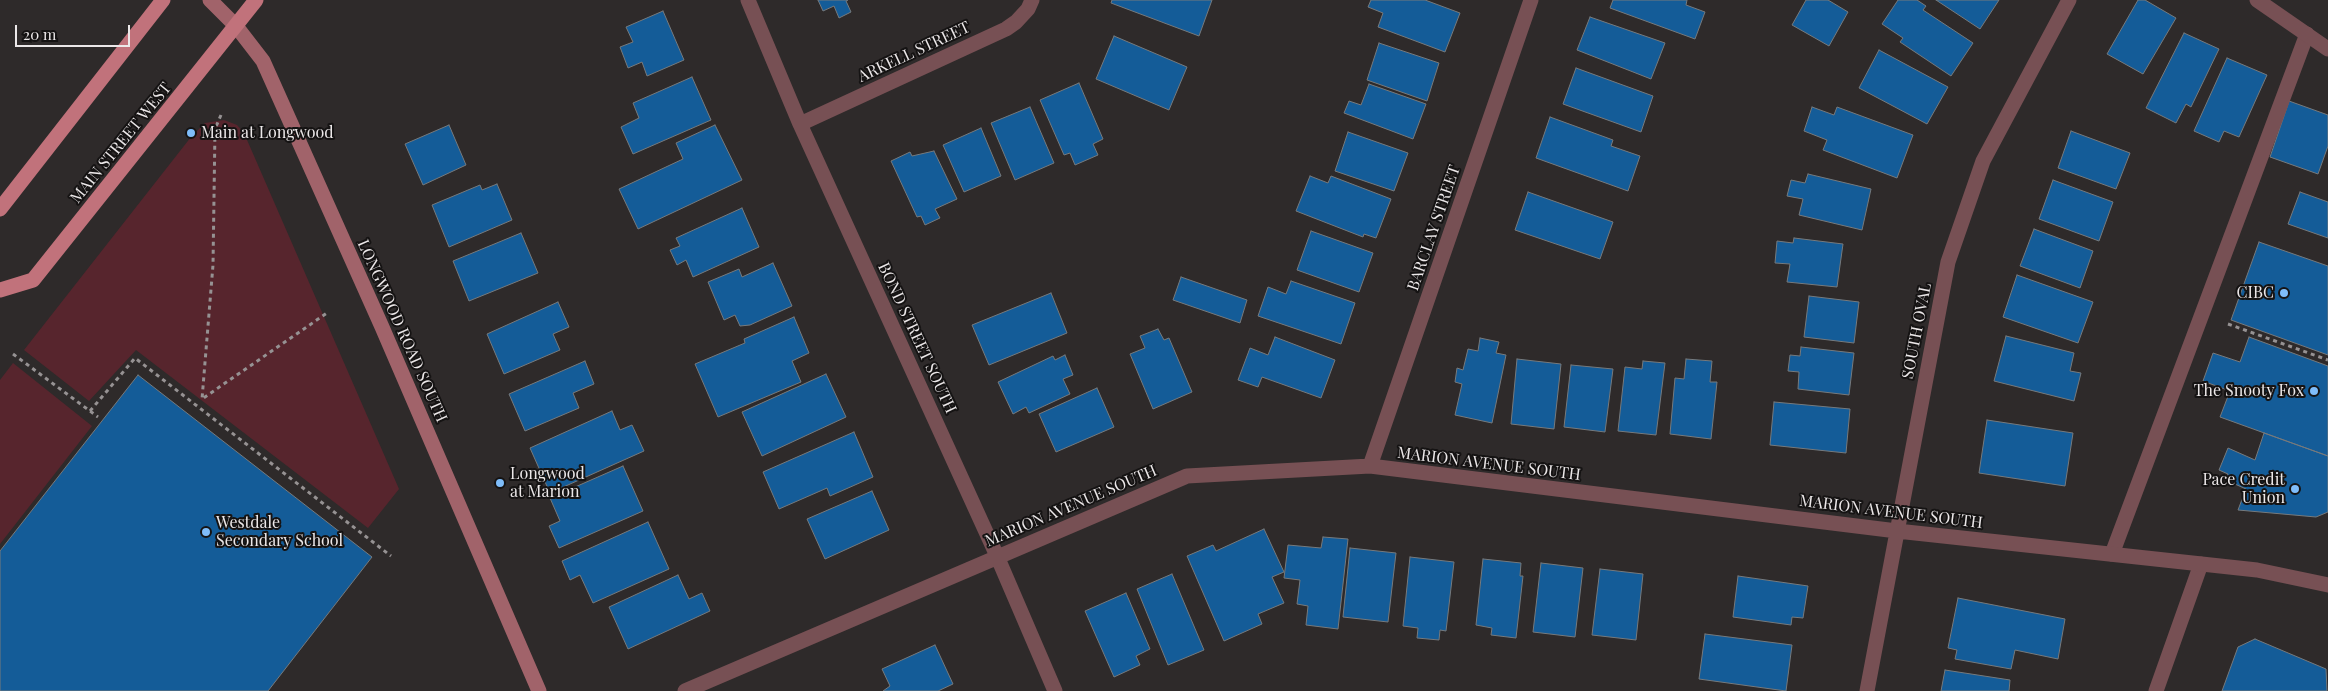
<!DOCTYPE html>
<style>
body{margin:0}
#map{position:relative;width:2328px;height:691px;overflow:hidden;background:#2e2a2a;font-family:"Playfair Display",serif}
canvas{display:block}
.scale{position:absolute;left:15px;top:25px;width:115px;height:22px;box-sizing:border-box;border:2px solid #ece8e9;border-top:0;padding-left:6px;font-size:15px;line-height:18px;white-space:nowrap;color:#ece8e9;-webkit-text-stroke:4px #151313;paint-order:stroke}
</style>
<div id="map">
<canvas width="2328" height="691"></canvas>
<div class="scale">20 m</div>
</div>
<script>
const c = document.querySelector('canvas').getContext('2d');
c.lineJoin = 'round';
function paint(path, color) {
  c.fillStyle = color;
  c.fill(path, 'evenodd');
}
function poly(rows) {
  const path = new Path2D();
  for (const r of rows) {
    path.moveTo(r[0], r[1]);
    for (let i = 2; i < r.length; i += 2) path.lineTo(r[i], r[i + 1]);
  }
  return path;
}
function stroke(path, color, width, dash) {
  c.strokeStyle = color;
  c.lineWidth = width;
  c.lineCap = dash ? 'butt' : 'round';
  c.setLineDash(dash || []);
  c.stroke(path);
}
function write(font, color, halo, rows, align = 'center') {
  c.font = font + ' "Playfair Display",serif';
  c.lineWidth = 4;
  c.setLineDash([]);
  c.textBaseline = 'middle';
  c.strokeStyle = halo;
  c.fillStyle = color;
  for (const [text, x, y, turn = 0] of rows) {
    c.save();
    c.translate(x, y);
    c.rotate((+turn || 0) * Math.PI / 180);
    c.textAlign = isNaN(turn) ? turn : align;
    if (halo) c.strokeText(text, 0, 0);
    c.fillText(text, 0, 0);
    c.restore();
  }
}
const green = poly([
 [224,120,237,125,244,133,399,489,368,528,136,350,89,401,24,350,191,137,205,123],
 [13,363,92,426,0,544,0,380]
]);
const building = poly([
 [818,0,848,0,846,1,851,12,839,18,834,6,823,11,818,0],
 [1112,0,1212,0,1199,36,1111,3,1112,0],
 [1371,0,1425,0,1460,13,1445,52,1378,27,1383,13,1368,7,1371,0],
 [1613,0,1687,0,1686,5,1705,12,1695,39,1610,8,1613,0],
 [1806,0,1828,0,1848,12,1829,46,1792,25,1806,0],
 [1898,0,1917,0,1926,6,1923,10,1973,43,1951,76,1900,42,1903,38,1882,24,1898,0],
 [1936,0,1999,0,1980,29,1936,0],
 [2138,0,2145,0,2176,18,2143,74,2107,54,2138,0],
 [663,11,684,60,647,76,642,62,628,68,620,47,633,42,626,27,663,11],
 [1590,17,1665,43,1651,79,1577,50,1590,17],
 [2184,33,2219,49,2191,107,2186,104,2176,123,2146,108,2184,33],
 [1114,36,1187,67,1169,110,1096,79,1114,36],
 [1379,43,1439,63,1427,101,1367,80,1379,43],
 [1879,50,1948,87,1927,124,1859,88,1879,50],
 [2227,58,2267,75,2239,137,2224,131,2219,142,2194,131,2227,58],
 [1576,68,1653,96,1641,132,1563,104,1576,68],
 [692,77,711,120,633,154,621,127,639,118,633,103,692,77],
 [1079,83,1103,139,1093,144,1098,155,1075,165,1070,153,1064,155,1040,100,1079,83],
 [1369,84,1426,104,1413,139,1344,113,1349,101,1361,105,1369,84],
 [2289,101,2328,115,2328,146,2318,174,2270,157,2289,101],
 [1030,107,1054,163,1015,180,991,123,1030,107],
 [1812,107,1834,115,1837,107,1913,135,1897,178,1823,150,1827,140,1804,131,1812,107],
 [1550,117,1613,140,1611,146,1640,156,1628,191,1536,158,1550,117],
 [449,125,466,165,423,185,405,144,449,125],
 [715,125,742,180,638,229,619,189,683,159,676,143,715,125],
 [981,128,1001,176,964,192,943,145,981,128],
 [2071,131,2130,153,2116,189,2058,168,2071,131],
 [1348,132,1408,153,1394,191,1335,171,1348,132],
 [934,151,957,199,935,209,940,218,925,225,921,216,917,217,891,161,910,152,912,156,934,151],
 [1808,174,1871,189,1862,230,1799,215,1803,199,1787,196,1791,180,1805,183,1808,174],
 [1310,176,1328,183,1331,176,1391,199,1376,238,1364,234,1363,237,1296,211,1310,176],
 [2053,180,2113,202,2099,241,2039,219,2053,180],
 [497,184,512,220,449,247,432,205,480,185,482,190,497,184],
 [1528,192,1613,222,1600,259,1515,230,1528,192],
 [2300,192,2328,202,2328,238,2288,224,2300,192],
 [742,208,759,247,693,277,686,260,677,265,670,250,680,246,676,238,742,208],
 [2034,229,2093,251,2080,288,2020,266,2034,229],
 [1311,231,1373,253,1359,292,1297,270,1311,231],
 [521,233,538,273,469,301,453,261,521,233],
 [1794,238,1843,244,1837,287,1787,282,1790,264,1775,263,1777,241,1793,243,1794,238],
 [2259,242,2328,266,2328,355,2231,320,2259,242],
 [773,263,792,306,750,325,740,326,735,315,724,320,708,282,739,269,742,277,773,263],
 [2017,275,2093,302,2078,343,2003,317,2017,275],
 [1181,277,1247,300,1240,323,1173,300,1181,277],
 [1291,281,1355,303,1341,344,1258,316,1268,287,1286,294,1291,281],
 [1051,293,1067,333,989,365,972,325,1051,293],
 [1809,296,1859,302,1854,343,1804,337,1809,296],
 [558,302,569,327,553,334,560,350,504,374,487,334,558,302],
 [794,317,809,353,792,361,801,382,718,417,695,364,745,343,744,339,794,317],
 [1158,329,1164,340,1169,338,1192,392,1153,409,1130,354,1145,348,1140,336,1158,329],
 [2006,336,2074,353,2070,371,2081,373,2074,401,1994,381,2006,336],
 [1275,337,1335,360,1321,398,1262,377,1258,387,1238,380,1250,348,1268,355,1275,337],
 [2249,337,2328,366,2328,456,2220,417,2230,391,2203,381,2213,353,2240,362,2249,337],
 [1480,338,1499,342,1496,353,1506,355,1492,423,1455,415,1462,384,1455,382,1457,368,1463,370,1468,349,1478,351,1480,338],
 [1801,347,1854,353,1849,395,1798,389,1799,372,1788,371,1790,355,1800,356,1801,347],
 [1065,355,1073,375,1063,379,1070,394,1029,413,1026,407,1013,414,998,382,1053,356,1055,360,1065,355],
 [1517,359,1561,364,1554,429,1511,424,1517,359],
 [1686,359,1712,361,1710,382,1717,382,1711,439,1670,434,1675,378,1684,379,1686,359],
 [585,361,594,384,573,393,579,408,525,431,509,394,585,361],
 [1643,361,1665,363,1656,435,1618,431,1625,367,1642,369,1643,361],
 [1571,365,1613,369,1605,432,1564,427,1571,365],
 [826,374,846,417,762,456,742,412,826,374],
 [138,375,372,557,268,691,0,691,0,551,138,375],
 [1097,388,1114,427,1056,452,1039,414,1097,388],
 [1774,402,1850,409,1846,453,1770,445,1774,402],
 [612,411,620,430,632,425,644,451,550,493,530,448,612,411],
 [1987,420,2073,433,2065,486,1979,473,1987,420],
 [854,432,873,477,830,496,827,488,779,509,763,472,854,432],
 [2264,433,2328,456,2328,512,2316,517,2238,510,2246,489,2226,480,2228,474,2219,470,2228,448,2255,460,2264,433],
 [623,466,643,511,559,548,549,526,560,521,550,498,623,466],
 [872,491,889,530,825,559,807,519,872,491],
 [648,522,669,569,593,603,580,575,570,580,562,561,648,522],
 [1264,529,1284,572,1272,577,1284,603,1258,614,1262,624,1224,641,1187,556,1213,545,1216,551,1264,529],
 [1323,537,1348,539,1338,629,1306,625,1308,606,1297,604,1300,580,1284,578,1288,545,1321,548,1323,537],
 [1350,548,1396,553,1388,622,1343,617,1350,548],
 [1410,557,1454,562,1446,631,1440,630,1439,640,1417,638,1418,628,1403,626,1410,557],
 [1483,559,1521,563,1520,576,1523,576,1516,638,1491,635,1492,628,1476,625,1483,559],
 [1541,563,1583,568,1575,637,1533,632,1541,563],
 [1600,569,1643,574,1636,640,1592,635,1600,569],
 [1172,574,1204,650,1168,665,1137,589,1172,574],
 [678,575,689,599,702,593,710,611,628,649,609,607,678,575],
 [1738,576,1808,586,1803,618,1792,617,1791,625,1733,617,1738,576],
 [1126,593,1150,649,1136,656,1140,665,1114,677,1085,611,1126,593],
 [1958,598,2065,619,2058,659,2015,650,2011,669,1955,659,1957,650,1948,648,1958,598],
 [1705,634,1792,645,1786,691,1699,679,1705,634],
 [2255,639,2326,669,2327,691,2222,691,2238,647,2255,639],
 [935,645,953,684,938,691,883,691,890,686,882,669,935,645],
 [1945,670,2010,680,2009,691,1941,691,1945,670]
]);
const path = poly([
 [221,115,215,129,213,265,202,399,327,313],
 [2228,324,2328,360],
 [13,354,98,417],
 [90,411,135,358,391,556]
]);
const lane = poly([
 [2112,554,2307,34],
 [2156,691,2201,564]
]);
const street = poly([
 [748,0,800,124,997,556,1055,691],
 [2257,0,2328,49],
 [800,124,1006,29,1016,22,1028,9,1032,0],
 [1370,466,1531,0],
 [685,691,1187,476,1370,466,1897,531,2257,570,2328,585],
 [1867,691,1948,262,1983,161,2069,0]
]);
const secondary = poly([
 [210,0,236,26,263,61,382,327,539,691]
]);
const primary = poly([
 [0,209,163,0],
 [0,290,33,280,256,0]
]);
const markers = [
 [191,133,5,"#7fbdfa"],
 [2284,293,5,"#7fbdfa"],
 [2314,391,5,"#7fbdfa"],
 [500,483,5,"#7fbdfa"],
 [2295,489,5,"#7fbdfa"],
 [206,532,5,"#7fbdfa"]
];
const streetNames = [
 ["ARKELL STREET",914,52,-25],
 ["MAIN STREET WEST",121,143,-51],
 ["BARCLAY STREET",1434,228,-71],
 ["LONGWOOD ROAD SOUTH",402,331,66],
 ["SOUTH OVAL",1917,331,-79],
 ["BOND STREET SOUTH",917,338,65],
 ["MARION AVENUE SOUTH",1489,464,7],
 ["MARION AVENUE SOUTH",1071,506,-23],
 ["MARION AVENUE SOUTH",1891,512,7]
];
const poiNames = [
 ["Main at Longwood",201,133],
 ["CIBC",2274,293,"right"],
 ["The Snooty Fox",2304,391,"right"],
 ["Longwood",510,474],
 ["at Marion",510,492],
 ["Pace Credit",2285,480,"right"],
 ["Union",2285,498,"right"],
 ["Westdale",216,523],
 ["Secondary School",216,541]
];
paint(green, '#57252d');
paint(building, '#145c98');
stroke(building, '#767a7d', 1);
stroke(path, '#969293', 3, [4, 4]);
stroke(lane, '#775054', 15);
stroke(street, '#775054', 15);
stroke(secondary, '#a1636a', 15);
stroke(primary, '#c1727b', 15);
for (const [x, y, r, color] of markers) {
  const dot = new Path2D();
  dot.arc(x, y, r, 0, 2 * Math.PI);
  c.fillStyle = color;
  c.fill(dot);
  stroke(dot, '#151313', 2);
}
write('16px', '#ece8e9', '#151313', streetNames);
write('16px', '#ece8e9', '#151313', poiNames, 'left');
</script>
